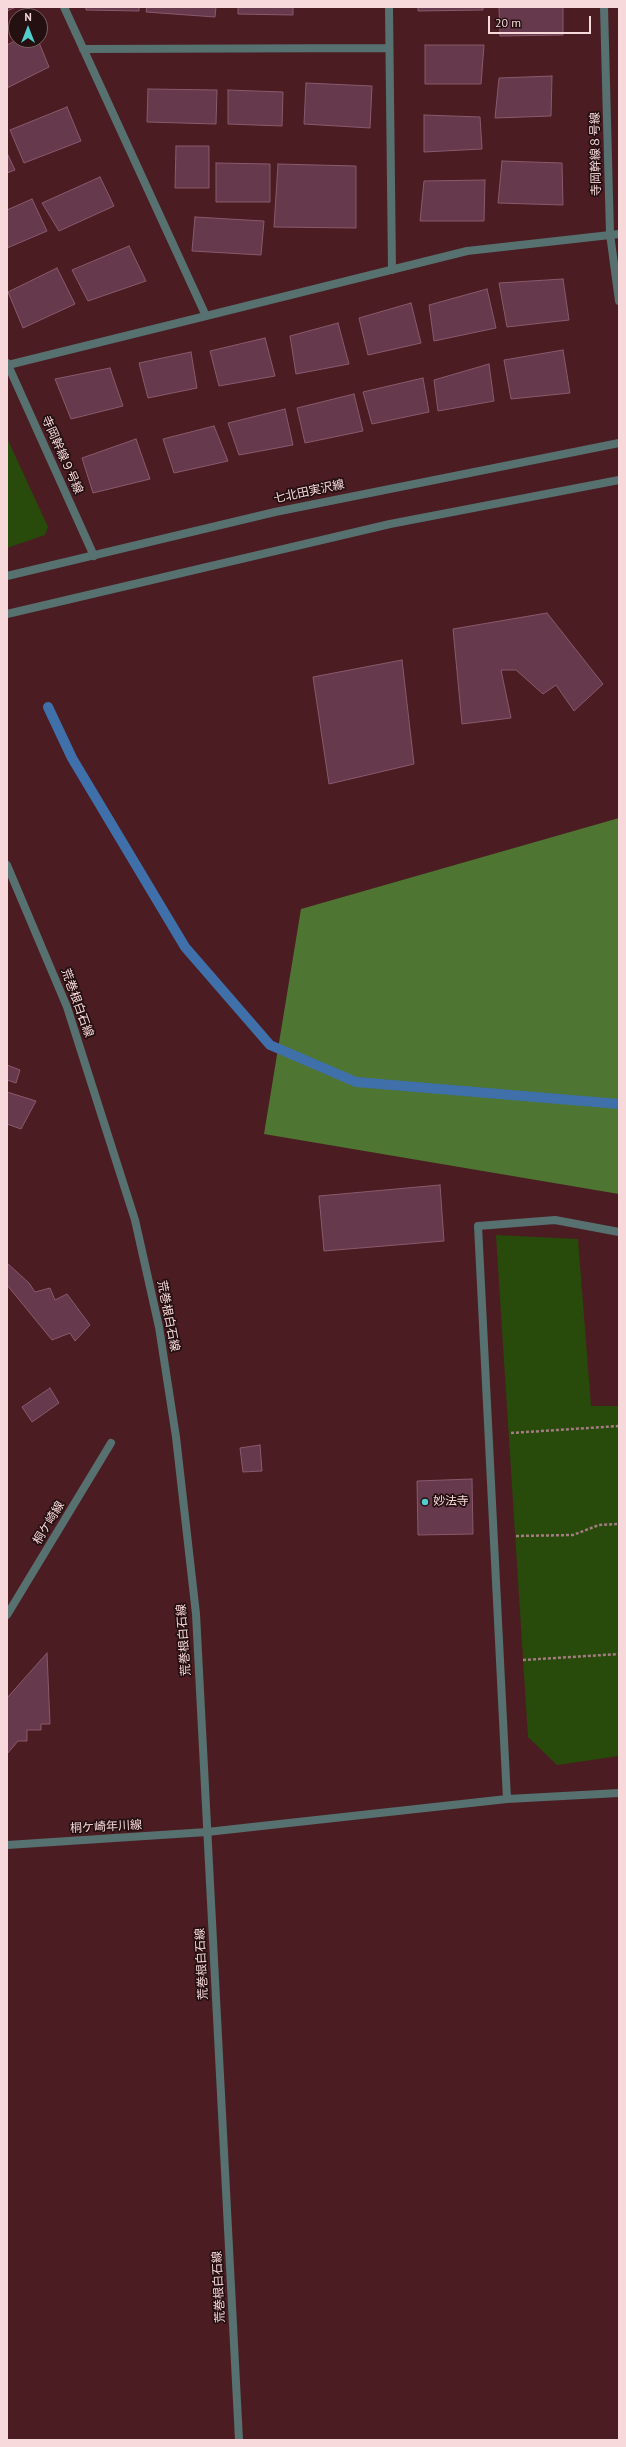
<!DOCTYPE html>
<meta charset="utf-8">
<style>
body{margin:0}
#map{position:relative;width:626px;height:2447px;overflow:hidden;background:#4b1d23;font-family:"PT Sans",sans-serif}
canvas{display:block}
.frame{position:absolute;inset:0;border:8px solid #f8d9db;pointer-events:none}
.north{position:absolute;left:8px;top:8px;width:40px;height:40px;box-sizing:border-box;background:#240f11;border:1px solid #796062;border-radius:50%;rotate:0deg;font-size:11px;font-weight:700;line-height:16px;text-align:center;color:#f8d9db}
.north::after{content:'';display:block;margin:auto;width:14px;height:18px;background:#53cdcb;clip-path:polygon(50% 0,100% 100%,50% 72%,0 100%)}
.scale{position:absolute;left:488px;top:16px;width:103px;height:18px;box-sizing:border-box;border:2px solid #f8d9db;border-top:0;padding-left:5px;font-size:12px;line-height:14px;white-space:nowrap;color:#f8d9db;-webkit-text-stroke:3px #240f11;paint-order:stroke}
</style>
<div id="map">
<canvas width="626" height="2447"></canvas>
<div class="frame"></div>
<div class="north">N</div>
<div class="scale">20 m</div>
</div>
<script>
const c = document.querySelector('canvas').getContext('2d');
c.lineJoin = 'round';
function paint(path, color) {
  c.fillStyle = color;
  c.fill(path, 'evenodd');
}
function poly(rows) {
  const path = new Path2D();
  for (const r of rows) {
    path.moveTo(r[0], r[1]);
    for (let i = 2; i < r.length; i += 2) path.lineTo(r[i], r[i + 1]);
  }
  return path;
}
function stroke(path, color, width, dash) {
  c.strokeStyle = color;
  c.lineWidth = width;
  c.lineCap = dash ? 'butt' : 'round';
  c.setLineDash(dash || []);
  c.stroke(path);
}
function write(font, color, halo, rows, align = 'center') {
  c.font = font + ' "PT Sans","Noto Sans JP",sans-serif';
  c.lineWidth = 3.5;
  c.setLineDash([]);
  c.textBaseline = 'middle';
  c.strokeStyle = halo;
  c.fillStyle = color;
  for (const [text, x, y, turn = 0] of rows) {
    c.save();
    c.translate(x, y);
    c.rotate((+turn || 0) * Math.PI / 180);
    c.textAlign = isNaN(turn) ? turn : align;
    if (halo) c.strokeText(text, 0, 0);
    c.fillText(text, 0, 0);
    c.restore();
  }
}
const green = poly([
 [7,438,48,527,45,535,7,548],
 [496,1235,578,1239,591,1406,619,1406,619,1756,557,1765,528,1737]
]);
const forest = poly([
 [619,818,619,1194,264,1134,301,909]
]);
const stream = poly([
 [48,707,72,758,185,947,270,1045,356,1082,619,1104]
]);
const building = poly([
 [7,7,16,7,7,11,7,7],
 [86,7,139,7,139,11,86,10,86,7],
 [147,7,216,7,215,17,146,12,147,7],
 [238,7,293,7,293,15,238,14,238,7],
 [418,7,483,7,483,10,418,11,418,7],
 [499,7,563,7,563,35,500,36,499,7],
 [17,40,38,40,49,67,7,88,7,45,17,40],
 [425,45,484,45,481,84,425,84,425,45],
 [552,76,551,116,495,118,499,78,552,76],
 [306,83,372,86,370,128,304,124,306,83],
 [148,89,217,90,216,124,147,122,148,89],
 [228,90,283,92,282,126,228,124,228,90],
 [67,107,81,141,24,163,10,130,67,107],
 [424,115,480,117,482,149,424,152,424,115],
 [176,146,209,146,209,188,175,188,176,146],
 [7,153,15,170,7,173,7,153],
 [502,161,562,163,563,205,498,203,502,161],
 [216,163,270,164,270,202,216,202,216,163],
 [278,164,356,166,356,228,274,227,278,164],
 [100,177,114,206,59,231,42,203,100,177],
 [485,180,484,221,420,221,424,181,485,180],
 [32,199,47,231,7,248,7,210,32,199],
 [195,217,264,221,261,255,192,251,195,217],
 [129,246,146,281,88,301,72,270,129,246],
 [57,268,75,304,23,328,8,292,57,268],
 [563,279,569,320,507,327,499,283,563,279],
 [487,289,496,328,434,341,429,305,487,289],
 [411,303,421,343,368,355,359,318,411,303],
 [338,323,349,364,296,374,290,336,338,323],
 [265,338,275,376,219,386,210,351,265,338],
 [563,350,570,393,511,399,504,360,563,350],
 [191,352,197,388,148,398,139,363,191,352],
 [489,364,494,401,438,411,434,380,489,364],
 [110,368,123,406,71,419,55,379,110,368],
 [423,378,429,412,372,424,363,392,423,378],
 [354,394,363,431,305,443,297,408,354,394],
 [285,409,293,445,239,455,228,423,285,409],
 [214,426,228,461,174,473,163,439,214,426],
 [136,439,150,479,93,493,82,458,136,439],
 [547,613,603,684,574,711,556,685,543,694,516,670,501,670,511,718,462,724,453,629,547,613],
 [402,660,414,764,329,784,313,677,402,660],
 [7,1065,20,1070,16,1083,7,1080,7,1065],
 [7,1092,36,1101,21,1129,7,1124,7,1092],
 [440,1185,444,1241,324,1251,319,1196,440,1185],
 [7,1263,29,1283,35,1292,50,1288,55,1300,67,1294,90,1325,75,1341,70,1333,52,1340,7,1285,7,1263],
 [50,1388,59,1403,32,1422,22,1407,50,1388],
 [260,1445,262,1471,243,1472,240,1448,260,1445],
 [472,1479,473,1534,418,1535,417,1481,472,1479],
 [47,1653,50,1724,41,1724,41,1730,27,1730,27,1741,18,1741,7,1754,7,1698,47,1653]
]);
const path = poly([
 [511,1433,619,1426],
 [516,1536,573,1535,599,1525,619,1524],
 [523,1660,619,1654]
]);
const minor = poly([
 [389,7,392,270],
 [83,49,389,48],
 [206,316,467,251,619,234],
 [8,365,206,316,64,7],
 [7,576,275,512,619,443],
 [7,614,390,524,619,480],
 [7,1615,111,1443],
 [507,1799,478,1226,555,1220,619,1232],
 [207,1832,507,1799,619,1793]
]);
const tertiary = poly([
 [604,7,610,234,619,301],
 [7,363,94,556],
 [7,865,67,1007,135,1220,159,1327,176,1437,196,1614,239,2440],
 [7,1845,207,1832]
]);
const markers = [
 [425,1502,4,"#53cdcb"]
];
const streetNames = [
 ["寺岡幹線８号線",596,154,-91],
 ["寺岡幹線９号線",62,455,66],
 ["七北田実沢線",309,492,-12],
 ["荒巻根白石線",77,1003,70],
 ["荒巻根白石線",168,1316,79],
 ["桐ケ崎線",49,1523,-59],
 ["荒巻根白石線",184,1640,-94],
 ["桐ケ崎年川線",106,1827,-3],
 ["荒巻根白石線",202,1964,-93],
 ["荒巻根白石線",219,2287,-93]
];
const poiNames = [
 ["妙法寺",433,1502]
];
paint(green, '#284a0a');
paint(forest, '#4e7532');
stroke(stream, '#3f70aa', 10);
paint(building, '#66394c');
stroke(building, '#8a596d', 1);
stroke(path, '#a27c80', 2.5, [3, 2]);
stroke(minor, '#567170', 8);
stroke(tertiary, '#567170', 8);
for (const [x, y, r, color] of markers) {
  const dot = new Path2D();
  dot.arc(x, y, r, 0, 2 * Math.PI);
  c.fillStyle = color;
  c.fill(dot);
  stroke(dot, '#240f11', 1.5);
}
write('12px', '#f8d9db', '#240f11', streetNames);
write('12px', '#f8d9db', '#240f11', poiNames, 'left');
</script>
